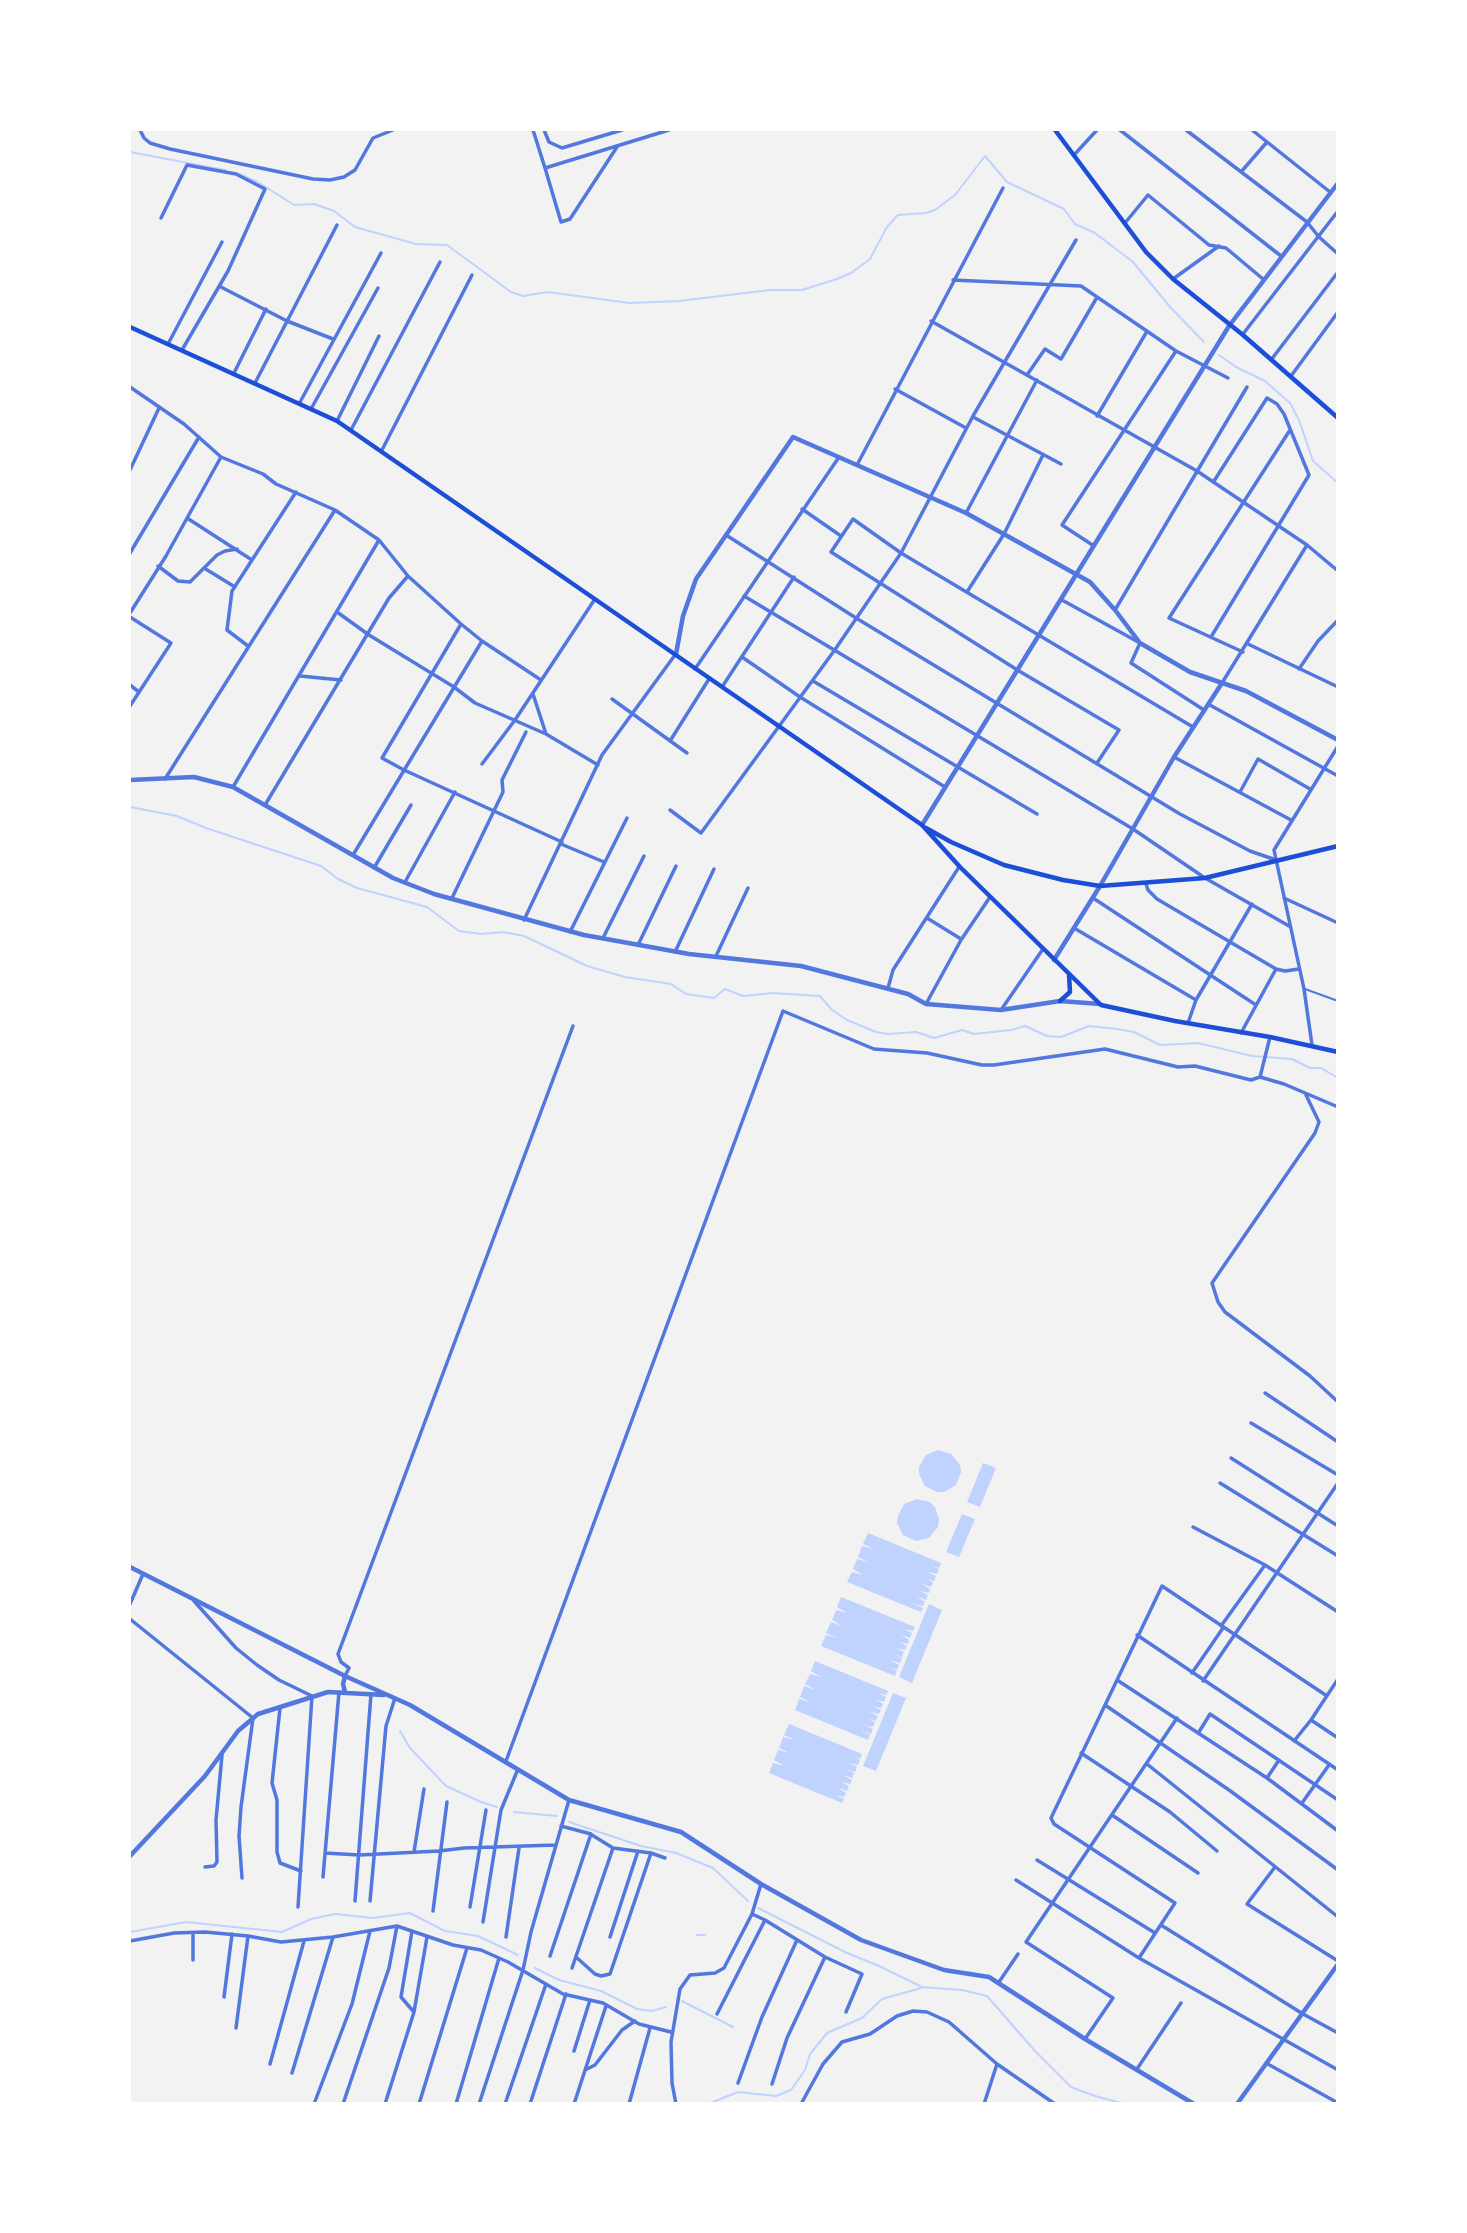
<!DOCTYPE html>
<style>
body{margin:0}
#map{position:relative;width:1467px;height:2233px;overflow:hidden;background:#f2f2f2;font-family:"IBM Plex Sans",sans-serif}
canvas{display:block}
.frame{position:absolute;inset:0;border:131px solid #fff;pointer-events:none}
</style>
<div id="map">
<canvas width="1467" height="2233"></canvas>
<div class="frame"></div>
</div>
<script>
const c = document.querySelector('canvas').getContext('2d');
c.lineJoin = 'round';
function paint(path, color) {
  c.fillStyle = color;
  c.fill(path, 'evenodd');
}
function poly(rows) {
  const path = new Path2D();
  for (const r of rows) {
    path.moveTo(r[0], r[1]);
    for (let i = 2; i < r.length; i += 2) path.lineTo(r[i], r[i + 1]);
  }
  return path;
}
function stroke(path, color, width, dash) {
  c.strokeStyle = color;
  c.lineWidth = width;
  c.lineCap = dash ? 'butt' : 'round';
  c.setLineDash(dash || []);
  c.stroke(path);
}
const water = poly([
 [938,1450,951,1454,960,1465,961,1472,956,1485,944,1492,937,1492,925,1486,919,1474,919,1467,926,1455],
 [983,1463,996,1468,980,1507,967,1502],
 [917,1499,930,1502,935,1507,939,1520,938,1527,929,1538,916,1541,903,1535,897,1523,898,1516,904,1504],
 [962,1514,975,1519,959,1557,946,1552],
 [868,1533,941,1563,939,1568,930,1565,939,1569,937,1574,927,1572,936,1576,934,1581,925,1578,933,1582,931,1587,922,1584,930,1589,929,1593,920,1591,928,1595,926,1600,917,1597,925,1602,923,1606,914,1604,923,1608,921,1612,847,1582,852,1572,863,1575,853,1569,857,1559,868,1562,858,1557,862,1546,874,1549,863,1544],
 [841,1597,915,1627,913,1631,904,1629,912,1633,910,1638,901,1635,909,1640,908,1644,899,1642,907,1646,905,1650,896,1648,904,1652,902,1657,894,1654,902,1658,900,1663,890,1660,899,1665,897,1670,888,1667,897,1671,895,1676,821,1646,826,1635,837,1638,826,1633,831,1622,842,1626,832,1620,836,1610,847,1613,837,1607],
 [929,1604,942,1610,912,1683,899,1677],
 [815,1661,888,1691,886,1695,877,1693,886,1697,884,1702,875,1699,883,1704,881,1708,872,1706,881,1710,879,1714,869,1712,878,1716,876,1721,867,1718,875,1722,873,1727,864,1725,873,1729,871,1734,862,1731,870,1735,868,1740,795,1710,799,1699,810,1702,800,1697,804,1686,816,1690,805,1684,810,1674,821,1677,811,1671],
 [893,1693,906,1698,876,1771,863,1766],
 [789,1724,862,1754,860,1759,851,1756,860,1760,858,1765,848,1763,857,1767,855,1772,846,1769,854,1773,852,1778,843,1775,852,1780,850,1784,841,1782,849,1786,847,1791,838,1788,846,1793,844,1797,835,1795,844,1799,842,1803,769,1773,773,1763,784,1766,774,1760,778,1750,790,1753,779,1748,783,1737,795,1740,784,1735]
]);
const stream = poly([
 [130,152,225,170],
 [237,173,258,182,294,205,314,204,334,211,355,227,416,244,447,245,511,292,523,296,548,292,629,303,679,301,770,290,802,290,837,279,851,273,870,259,887,227,898,215,926,213,935,210,955,195,985,156,1007,182,1064,209,1075,224,1095,233,1133,262,1171,308,1204,342],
 [1219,355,1236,367,1265,381,1290,403,1299,420,1313,461,1338,483],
 [130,807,177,816,206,828,321,866,338,879,357,888,427,907,459,931,481,934,503,932,524,936,587,966,625,977,671,984,686,994,714,998,725,989,743,996,773,993,820,996,832,1010,847,1020,876,1032,888,1034,916,1032,934,1038,962,1030,974,1034,1011,1030,1025,1026,1047,1036,1061,1037,1089,1026,1117,1029,1134,1032,1160,1045,1198,1043,1252,1056,1292,1059,1310,1068,1321,1068,1338,1078],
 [400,1731,410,1748,446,1786,481,1802,497,1807],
 [514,1812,557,1816],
 [569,1822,641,1846,676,1853,713,1868,748,1901],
 [758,1908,847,1953,879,1966,922,1987,962,1990,987,1996,1035,2051,1071,2087,1095,2096,1125,2104],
 [130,1932,186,1922,282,1932,311,1919,335,1914,373,1918,410,1913,445,1931,478,1936,518,1955],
 [697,1935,705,1935],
 [535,1968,559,1980,601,1991,637,2009,652,2011,666,2007],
 [682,2001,733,2027],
 [708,2104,738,2092,776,2096,791,2090,805,2070,810,2054,827,2033,862,2018,882,1999,921,1988]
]);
const service = poly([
 [1305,989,1338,1001]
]);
const minor = poly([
 [140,130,144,138,150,143,170,149,313,179,330,180,344,177,355,170,373,138,393,130],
 [533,130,545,168,669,130],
 [544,130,549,142,562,148,622,130],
 [1120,130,1281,256],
 [1186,130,1307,222,1319,237,1338,254],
 [1252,130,1330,192],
 [1074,155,1097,130],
 [545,168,561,222,570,219,617,147],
 [1241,172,1267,142],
 [161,218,187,165,236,174,265,189,228,271,182,350],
 [1125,223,1148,195,1209,245,1226,248,1263,279],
 [1173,279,1219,246],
 [953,280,1081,286,1176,351,1228,378],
 [219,286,287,321,333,339],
 [931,321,1197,471,1307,545,1338,571],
 [1243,334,1338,211],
 [168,344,222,242],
 [1271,360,1338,272],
 [234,373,266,309],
 [1027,375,1045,349,1061,359,1096,299],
 [1291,376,1338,312],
 [255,383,337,225],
 [130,387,184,424,221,457,263,474,276,484,335,510,379,540,408,576,461,624,482,641,541,680],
 [895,389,966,428],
 [299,404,381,253],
 [311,409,378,288],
 [1097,416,1146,333],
 [973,417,1061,464],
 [337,421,379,336],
 [351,430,440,262],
 [382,450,472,275],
 [857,465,1003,188],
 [130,470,159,408],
 [802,509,841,536],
 [966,513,1037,380],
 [187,518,252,560],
 [726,535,856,618,1180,814,1250,851,1276,860],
 [1094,546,1062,525,1176,351],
 [130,553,199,437],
 [158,566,178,581,190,582,217,555,225,551,237,549],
 [204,568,235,587],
 [967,592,1004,534,1043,455],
 [744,596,1133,829,1205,878,1289,926],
 [1062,600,1140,643,1131,663,1204,710],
 [1115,610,1247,387],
 [337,612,369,635,454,687,475,703,546,734],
 [130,613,166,556,221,457],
 [130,617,171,643,130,706],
 [461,624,382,758,404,770,562,842],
 [1211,637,1309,475,1284,414,1277,404,1267,398,1214,481],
 [1248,644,1338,687],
 [248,646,227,630,232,591,296,492],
 [1243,652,1169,618,1290,430],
 [742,657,800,697,945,787],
 [695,669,839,457],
 [1299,669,1318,641,1338,620],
 [300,676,341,680],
 [813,681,1037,814],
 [1222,683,1307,545],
 [130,685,139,692],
 [722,687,794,577],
 [533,694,546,734,598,765],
 [612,699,687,753],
 [1208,704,1338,776],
 [670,741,709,679],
 [1174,757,1291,820],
 [1097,763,1119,730,1019,671,831,552,853,519,901,553,1193,727],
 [482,764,515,720,595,599],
 [165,779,335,510],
 [233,787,379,540],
 [1240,792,1258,759,1310,789],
 [265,805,389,598,408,576],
 [670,810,701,833,834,651,901,553,973,416,1076,240],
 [561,844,604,862],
 [353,855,482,641],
 [374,868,411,805],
 [405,882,455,792],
 [1146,884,1148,890,1157,899,1276,969,1285,971,1299,969],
 [452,898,503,792,502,780,526,732],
 [1093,898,1256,1005],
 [1284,898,1338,923],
 [927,918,961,939],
 [524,920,602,755,675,655],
 [1074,928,1196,1000],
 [570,932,627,818],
 [603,938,644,856],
 [638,945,676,866],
 [675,952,714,869],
 [716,956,748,888],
 [888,988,893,970,959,867],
 [926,1004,961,940,990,897],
 [1001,1010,1043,949],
 [1188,1023,1196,1000,1252,904],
 [1241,1033,1276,969],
 [1312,1045,1304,989,1274,850,1338,746],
 [1260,1077,1270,1037],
 [1306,1095,1319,1122,1315,1133,1212,1283,1218,1302,1225,1312,1310,1376,1338,1402],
 [1265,1393,1338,1442],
 [1251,1423,1338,1475],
 [1231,1458,1338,1526],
 [1220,1483,1338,1556],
 [1193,1527,1265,1565,1338,1612],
 [194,1601,236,1648,257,1665,279,1680,312,1696,298,1907],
 [130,1604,143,1574],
 [130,1619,253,1718,241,1807,239,1836,242,1878],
 [1221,1626,1265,1565],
 [1137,1635,1338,1770],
 [1192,1673,1223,1628],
 [345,1676,349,1668,341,1662,338,1654,573,1026],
 [1117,1680,1267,1778,1338,1831],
 [1203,1681,1338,1483],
 [1105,1705,1229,1790,1338,1870],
 [280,1708,272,1783,277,1800,277,1852,280,1863,301,1871],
 [1311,1720,1338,1738],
 [1199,1732,1210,1714,1338,1800],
 [1294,1741,1311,1720,1338,1679],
 [1081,1753,1170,1812,1217,1851],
 [506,1761,783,1011,874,1049,927,1053,982,1065,994,1065,1105,1049,1178,1067,1195,1066,1251,1080,1260,1077,1284,1084,1338,1107],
 [1147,1764,1338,1917],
 [1267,1778,1279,1760],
 [1302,1803,1329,1765],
 [1112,1815,1198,1873],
 [592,1835,613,1848,651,1853,665,1858],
 [414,1852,424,1789],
 [325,1853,359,1855,439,1851,464,1848,555,1845],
 [1037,1860,1155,1933],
 [205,1867,214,1866,217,1862,216,1820,222,1755],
 [1275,1867,1247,1904,1338,1961],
 [323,1877,339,1692],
 [1016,1880,1139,1958,1338,2070],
 [355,1901,371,1694],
 [370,1901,386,1726,395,1698],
 [470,1907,486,1810],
 [433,1911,447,1802],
 [752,1914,765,1920,825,1957,862,1974,846,2012],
 [483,1922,501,1810,518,1769],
 [1161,1925,1303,2014,1338,2033],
 [412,1931,401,1997,413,2011],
 [506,1937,519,1848],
 [610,1937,638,1851],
 [130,1941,174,1933,205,1932,248,1936,281,1942,333,1937,397,1926,453,1945,481,1950,508,1962,563,1994,603,2003,639,2024,671,2032],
 [550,1956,591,1834,561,1826],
 [576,1957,595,1974,601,1976,610,1974,651,1853],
 [1139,1958,1175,1903,1054,1824,1051,1818,1162,1586,1327,1696],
 [193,1960,193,1933],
 [572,1968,613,1848],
 [999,1982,1018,1954],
 [224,1997,232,1934],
 [717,2014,765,1920],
 [236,2028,248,1936],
 [1085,2039,1113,1998,1026,1942,1177,1718],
 [574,2051,590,2000],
 [1266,2063,1338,2103],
 [270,2064,304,1941],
 [1137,2069,1181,2003],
 [585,2070,595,2065,622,2030,635,2021],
 [292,2073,333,1937],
 [738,2083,762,2017,797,1940],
 [772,2084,787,2038,825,1957],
 [314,2104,352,2004,370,1931],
 [343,2104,389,1968,397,1926],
 [385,2104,414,2012,427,1937],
 [419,2104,467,1948],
 [456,2104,499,1958],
 [479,2104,523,1970,531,1932,569,1800],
 [505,2104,546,1984],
 [530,2104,566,1994],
 [574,2104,606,2006],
 [629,2104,650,2028],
 [676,2104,672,2083,671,2042,680,1989,690,1975,715,1973,724,1968,752,1914,761,1884],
 [801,2104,823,2064,842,2042,870,2034,897,2016,913,2011,927,2012,949,2022,997,2064,1055,2104],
 [984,2104,997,2064]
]);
const tertiary = poly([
 [676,654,683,616,696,579,793,437,966,513,1090,582,1115,610,1140,643,1190,672,1246,691,1338,740],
 [130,780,194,777,233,787,393,878,434,894,584,935,689,954,801,966,908,994,926,1004,1001,1010,1060,1001,1100,1004],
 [922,825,1229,326,1338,183],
 [1054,960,1100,886,1174,757,1222,683],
 [130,1567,345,1676,410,1705,569,1800,681,1832,761,1884,861,1940,944,1970,989,1977,1085,2039,1194,2104],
 [345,1692,343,1684,345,1676],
 [130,1856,205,1776,238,1731,258,1714,328,1692,384,1695],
 [1237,2104,1338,1964]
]);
const secondary = poly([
 [1055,130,1146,252,1173,279,1243,335,1338,418],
 [130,327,337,421,880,796,922,825,960,867,1101,1005,1175,1021,1270,1037,1338,1052],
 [926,828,951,842,1004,865,1063,880,1100,886,1205,878,1338,846],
 [1060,1001,1070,992,1069,975]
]);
paint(water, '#bfd3fe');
stroke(stream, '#bfd3fe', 2);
stroke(service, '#5277de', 2);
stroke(minor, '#5277de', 3.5);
stroke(tertiary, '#5277de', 4.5);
stroke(secondary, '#1d4ed8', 4.5);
</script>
